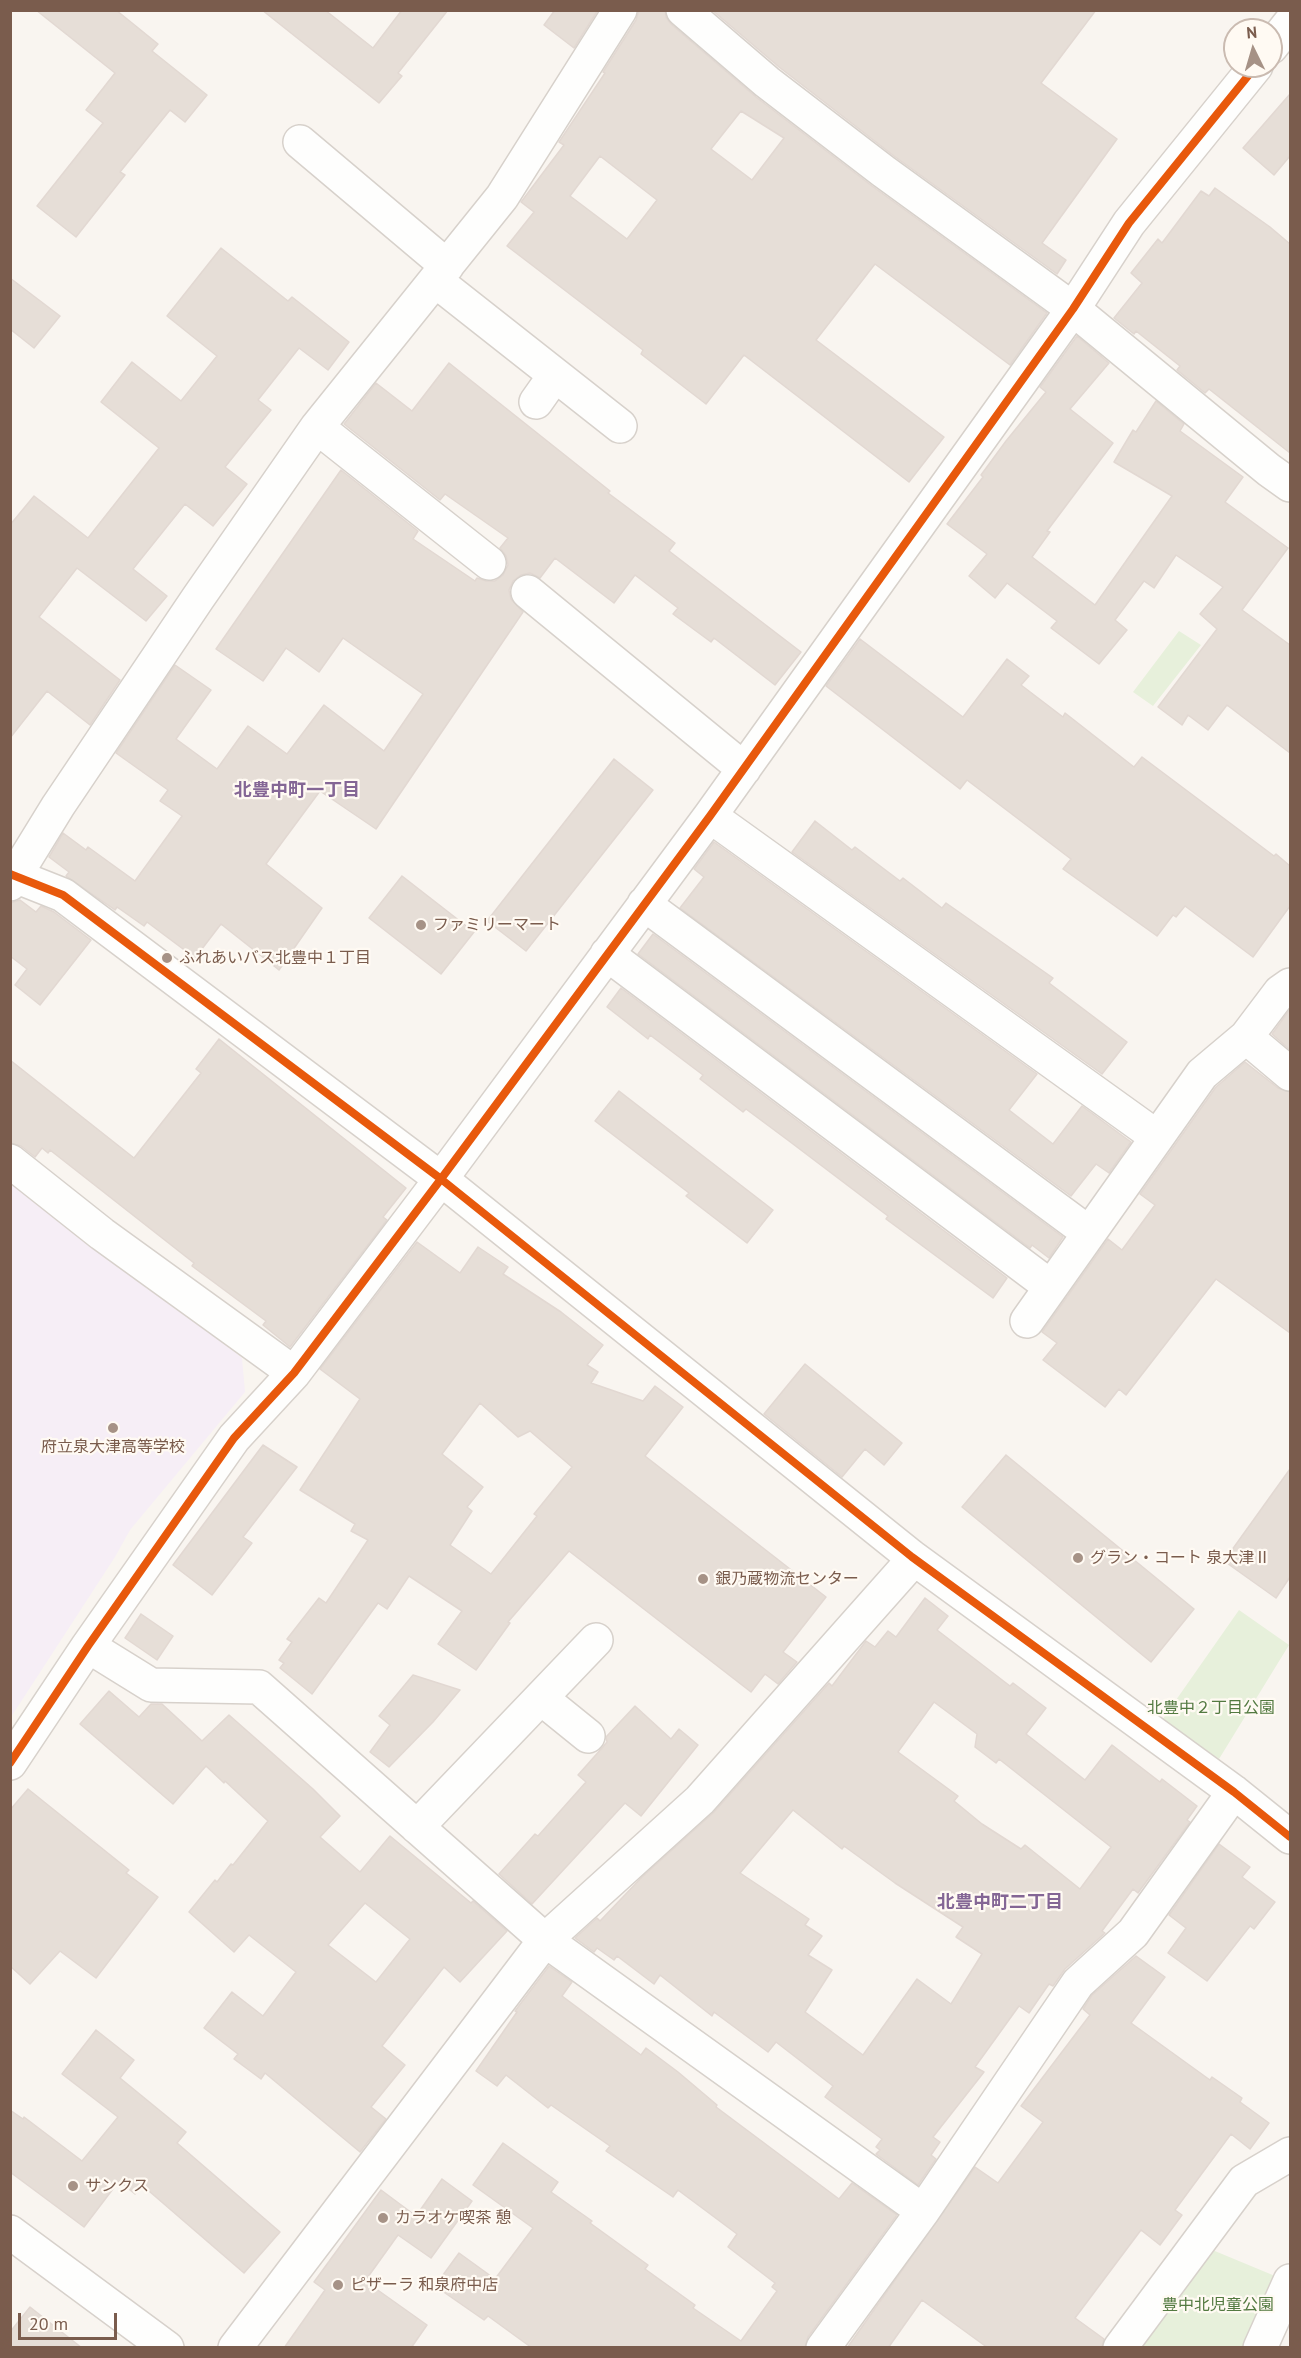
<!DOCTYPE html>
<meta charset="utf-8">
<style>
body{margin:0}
#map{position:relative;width:1301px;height:2358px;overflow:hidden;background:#f9f5f0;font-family:"PT Sans",sans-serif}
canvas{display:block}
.frame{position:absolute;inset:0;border:12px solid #7a5c4d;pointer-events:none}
.north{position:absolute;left:1223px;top:18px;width:60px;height:60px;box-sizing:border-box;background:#fffaf3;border:2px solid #cabbb1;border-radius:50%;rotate:355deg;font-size:16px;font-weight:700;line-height:24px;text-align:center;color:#7a5c4d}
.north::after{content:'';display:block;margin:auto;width:21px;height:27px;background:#a69286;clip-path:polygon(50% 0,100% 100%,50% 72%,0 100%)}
.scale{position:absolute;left:18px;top:2313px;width:99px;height:27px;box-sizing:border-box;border:3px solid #7a5c4d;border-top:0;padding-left:8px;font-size:18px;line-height:21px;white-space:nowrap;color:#7a5c4d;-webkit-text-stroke:4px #fffaf3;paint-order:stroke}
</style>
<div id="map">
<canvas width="1301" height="2358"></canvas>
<div class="frame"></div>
<div class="north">N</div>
<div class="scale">20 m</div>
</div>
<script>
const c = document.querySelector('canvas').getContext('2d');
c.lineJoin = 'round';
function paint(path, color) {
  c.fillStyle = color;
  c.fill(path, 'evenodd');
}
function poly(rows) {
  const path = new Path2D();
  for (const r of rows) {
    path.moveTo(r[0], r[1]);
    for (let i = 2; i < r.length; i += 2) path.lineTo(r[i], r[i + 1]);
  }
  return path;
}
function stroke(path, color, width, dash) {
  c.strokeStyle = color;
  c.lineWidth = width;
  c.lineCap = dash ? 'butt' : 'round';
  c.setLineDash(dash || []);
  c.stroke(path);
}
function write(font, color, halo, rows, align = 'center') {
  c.font = font + ' "PT Sans","Noto Sans JP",sans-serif';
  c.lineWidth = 4.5;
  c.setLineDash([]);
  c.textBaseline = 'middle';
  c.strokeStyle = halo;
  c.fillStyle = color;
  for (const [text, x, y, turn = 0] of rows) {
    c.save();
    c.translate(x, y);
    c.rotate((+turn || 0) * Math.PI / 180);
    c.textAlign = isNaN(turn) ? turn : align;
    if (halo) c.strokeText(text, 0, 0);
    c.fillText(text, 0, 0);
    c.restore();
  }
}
const education = poly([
 [11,1175,242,1358,245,1392,130,1530,115,1557,11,1717]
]);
const green = poly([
 [1179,631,1201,645,1153,706,1133,692],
 [1239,1610,1289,1645,1219,1759,1162,1720],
 [1210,2249,1275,2276,1243,2347,1135,2348]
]);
const building = poly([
 [36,10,116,10,158,44,152,51,207,95,185,122,170,110,120,172,125,175,76,237,37,206,103,123,86,110,115,73,36,10],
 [262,10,325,10,373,48,402,10,448,10,398,73,402,76,379,103,262,10],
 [555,10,598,10,574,48,544,25,555,10],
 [639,10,665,10,666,17,671,24,756,97,872,186,1047,313,1010,365,875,264,816,340,944,437,909,482,744,355,706,404,641,354,643,350,507,246,534,212,521,202,564,145,559,142,605,73,603,72,636,20,639,10],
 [741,111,784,138,752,180,711,149,741,111],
 [600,156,657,200,627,239,570,196,600,156],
 [712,10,1096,10,1041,83,1117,139,1042,243,1066,260,1057,274,894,156,779,67,712,10],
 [1290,94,1290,156,1274,175,1243,148,1290,94],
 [1215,188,1270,227,1290,244,1290,453,1209,389,1205,393,1177,370,1180,366,1136,331,1134,334,1114,318,1142,283,1131,273,1158,239,1162,243,1201,191,1209,196,1215,188],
 [221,248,288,301,292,297,349,342,328,370,299,348,258,400,271,410,225,467,247,484,213,526,185,504,133,569,167,596,146,621,77,568,39,617,120,680,90,725,47,691,10,738,10,525,34,496,88,538,159,448,101,402,132,362,181,401,217,356,167,316,221,248],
 [10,278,60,316,34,348,10,329,10,278],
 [1077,336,1109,363,1070,409,1113,443,1047,531,1050,532,1032,557,1095,605,1172,496,1114,462,1133,430,1136,432,1156,401,1184,424,1180,431,1243,477,1225,502,1288,548,1242,610,1290,645,1290,753,1227,705,1208,730,1188,715,1182,725,1158,707,1217,629,1200,614,1223,587,1176,555,1154,588,1144,581,1115,620,1127,630,1099,664,1051,628,1057,621,1007,583,995,598,969,576,987,554,947,524,983,477,981,475,1006,441,1046,392,1040,387,1077,336],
 [449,363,610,491,608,493,675,543,669,551,801,652,775,685,714,638,711,642,673,614,678,608,635,575,614,603,555,558,540,578,530,573,521,575,513,581,509,590,511,599,523,612,376,829,320,791,266,864,322,908,279,970,221,924,195,958,147,922,144,926,117,907,115,910,66,876,69,872,49,857,63,833,86,850,88,847,135,881,182,816,160,801,168,790,116,753,175,665,211,690,176,739,217,769,248,726,287,754,324,705,384,751,423,694,343,638,319,672,286,648,263,681,216,649,341,470,418,531,413,539,475,581,477,578,486,581,495,581,503,575,508,565,506,556,500,548,508,538,445,494,440,500,344,424,376,383,412,411,449,363],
 [860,639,963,717,1007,659,1029,676,1021,685,1063,717,1065,713,1134,767,1142,757,1274,856,1276,854,1290,866,1290,906,1253,957,1185,906,1176,917,1173,915,1157,936,1063,869,1071,859,967,780,960,789,826,686,860,639],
 [614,759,653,790,526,951,487,921,614,759],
 [815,821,852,850,855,847,900,881,903,878,942,908,946,903,1053,978,1049,983,1127,1042,1102,1074,792,852,815,821],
 [714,842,1037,1074,1009,1110,1053,1144,1082,1106,1131,1142,1109,1173,1096,1164,1071,1196,680,908,704,877,694,869,714,842],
 [402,876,474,932,441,974,369,918,402,876],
 [20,900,36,912,41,906,54,912,91,940,40,1005,15,985,27,969,10,956,10,903,20,900],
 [653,934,1063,1237,1049,1258,1032,1245,1030,1248,638,954,653,934],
 [621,988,1007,1278,993,1298,886,1219,888,1216,789,1141,746,1109,743,1112,700,1079,703,1075,650,1035,648,1039,607,1007,621,988],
 [1290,1009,1290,1050,1272,1034,1290,1009],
 [219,1039,406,1188,383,1217,387,1220,290,1347,263,1325,266,1321,192,1266,194,1263,50,1150,48,1153,42,1148,35,1157,21,1146,10,1143,10,1060,134,1158,201,1073,196,1069,219,1039],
 [1245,1062,1278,1088,1290,1092,1290,1333,1216,1279,1126,1395,1119,1389,1105,1407,1043,1360,1057,1343,1042,1332,1108,1239,1122,1250,1155,1205,1140,1194,1216,1087,1245,1062],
 [619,1091,773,1210,747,1243,686,1196,689,1193,595,1121,619,1091],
 [417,1242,460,1273,478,1247,508,1267,503,1274,561,1312,603,1345,587,1365,598,1372,591,1383,643,1401,655,1386,683,1407,645,1456,826,1597,783,1652,797,1662,778,1684,765,1674,751,1692,569,1551,508,1622,510,1623,476,1670,438,1644,462,1611,409,1576,387,1609,378,1603,312,1694,280,1668,284,1663,279,1660,292,1642,287,1639,319,1598,326,1603,368,1540,351,1531,355,1524,300,1490,360,1399,320,1369,417,1242],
 [480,1403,518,1437,530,1431,572,1467,534,1514,537,1516,491,1574,450,1545,472,1511,467,1507,483,1487,442,1454,480,1403],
 [805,1364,902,1443,884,1465,865,1449,842,1477,764,1414,805,1364],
 [263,1445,297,1467,243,1537,252,1543,212,1595,173,1565,263,1445],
 [1006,1455,1194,1609,1151,1662,962,1507,1006,1455],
 [1290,1469,1290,1577,1276,1598,1224,1561,1290,1469],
 [925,1598,948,1616,937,1630,1010,1686,1013,1683,1046,1708,1026,1734,1085,1780,1112,1745,1160,1782,1162,1779,1197,1806,1187,1820,1190,1822,1138,1893,1133,1889,1102,1931,1105,1933,1065,1969,1053,1986,1049,1984,1029,2013,1019,2006,975,2067,984,2072,933,2137,940,2142,931,2155,936,2159,918,2185,876,2154,880,2150,876,2147,882,2139,825,2097,833,2086,776,2042,768,2052,714,2012,712,2016,660,1975,654,1984,617,1956,614,1960,597,1948,594,1952,575,1938,597,1918,600,1921,642,1877,714,1812,829,1683,832,1686,866,1641,875,1647,888,1631,896,1637,925,1598],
 [934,1702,977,1734,975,1747,996,1763,999,1759,1111,1847,1080,1889,1025,1845,1021,1849,982,1824,954,1801,958,1796,898,1752,934,1702],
 [793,1810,842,1849,844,1846,895,1883,963,1927,956,1937,982,1954,951,2004,917,1979,863,2055,805,2012,832,1970,808,1955,822,1936,805,1925,809,1919,740,1873,793,1810],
 [141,1614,173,1636,157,1660,125,1638,141,1614],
 [413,1675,460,1690,433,1722,389,1767,370,1752,390,1725,379,1716,413,1675],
 [109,1691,139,1717,151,1704,162,1704,202,1741,229,1715,313,1789,340,1816,320,1837,360,1872,390,1836,471,1903,473,1901,507,1931,460,1982,444,1967,382,2046,405,2065,371,2107,386,2119,360,2152,265,2073,261,2079,234,2059,238,2054,204,2028,232,1992,263,2016,296,1972,249,1935,234,1952,189,1912,215,1880,217,1882,231,1864,233,1865,268,1821,225,1781,224,1783,206,1766,173,1804,80,1724,109,1691],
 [365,1903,410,1939,376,1982,328,1945,365,1903],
 [635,1706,671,1739,679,1729,698,1745,641,1816,625,1803,532,1904,499,1874,535,1834,538,1836,586,1782,578,1775,602,1748,607,1742,606,1737,635,1706],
 [28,1789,129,1870,126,1873,158,1897,96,1978,60,1951,30,1984,10,1966,10,1810,28,1789],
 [1219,1844,1250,1867,1242,1877,1275,1902,1254,1929,1250,1926,1207,1981,1168,1953,1186,1928,1169,1915,1219,1844],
 [1136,1956,1165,1977,1131,2023,1210,2080,1212,2077,1242,2098,1240,2102,1269,2123,1250,2149,1231,2134,1175,2210,1182,2215,1160,2245,1141,2230,1075,2318,1104,2339,1102,2348,988,2348,922,2300,888,2348,847,2348,975,2167,998,2183,1043,2122,1021,2106,1090,2015,1083,2009,1092,1995,1136,1956],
 [549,1966,572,1982,562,1996,641,2055,646,2048,678,2072,717,2105,716,2107,839,2199,852,2183,897,2215,808,2337,805,2348,532,2348,488,2316,484,2320,435,2286,459,2253,495,2279,533,2228,473,2185,503,2143,558,2182,551,2192,592,2221,590,2223,648,2265,645,2269,695,2305,693,2308,741,2341,777,2291,772,2287,775,2283,728,2247,737,2234,678,2190,673,2197,606,2151,610,2146,551,2105,548,2108,506,2075,497,2086,476,2071,517,2012,515,2011,549,1966],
 [96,2030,134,2060,120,2078,186,2132,177,2143,280,2232,244,2273,142,2185,135,2194,119,2181,84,2227,10,2172,10,2110,23,2119,24,2117,82,2161,118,2117,62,2074,96,2030],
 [442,2179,472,2201,431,2258,398,2235,365,2281,427,2325,411,2348,284,2348,325,2290,314,2282,381,2190,416,2216,442,2179],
 [30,2307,82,2348,10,2348,10,2332,30,2307]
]);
const minor = poly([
 [683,10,767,82,883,171,1073,309,1269,470,1290,485],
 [1271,47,1290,23],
 [300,142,447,266],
 [436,281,620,426],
 [536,402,555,375],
 [317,427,489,563],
 [528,592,744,769],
 [710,816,1157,1137],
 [10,874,63,895,441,1179,912,1557,1234,1792,1290,1837],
 [10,884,58,806,198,598,317,427,502,197,620,10],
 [644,904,1089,1233],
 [607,954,1051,1287],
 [1246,1037,1290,1074],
 [10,1161,102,1234,294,1373],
 [1027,1321,1202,1074,1246,1037,1280,992,1290,985],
 [88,1646,151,1685,259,1687,545,1940,923,2211],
 [541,1698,588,1736],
 [10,1763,88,1646,234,1438,294,1373,441,1179,710,816,1073,309,1129,223,1256,66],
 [417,1827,596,1640],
 [235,2348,545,1940,700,1800,905,1569,912,1557],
 [823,2348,923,2211,1078,1983,1133,1933,1234,1792],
 [1120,2348,1244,2181,1290,2154],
 [1260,2348,1290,2281]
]);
const tertiary = poly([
 [10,2232,167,2348]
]);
const cycleway = poly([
 [10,874,63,895,441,1179,912,1557,1234,1792,1290,1837],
 [10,1763,88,1646,234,1438,294,1373,441,1179,710,816,1073,309,1129,223,1256,66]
]);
const markers = [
 [421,925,6,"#a69286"],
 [167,958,6,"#a69286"],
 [113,1428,6,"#a69286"],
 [1078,1558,6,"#a69286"],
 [703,1579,6,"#a69286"],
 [73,2186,6,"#a69286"],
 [383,2218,6,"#a69286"],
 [338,2285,6,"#a69286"]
];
const poiNames = [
 ["ファミリーマート",433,925],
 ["ふれあいバス北豊中１丁目",179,958],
 ["府立泉大津高等学校",113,1447,"center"],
 ["グラン・コート 泉大津Ⅱ",1090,1558],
 ["銀乃蔵物流センター",715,1579],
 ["サンクス",85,2186],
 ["カラオケ喫茶 憩",395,2218],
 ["ピザーラ 和泉府中店",350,2285]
];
const parkNames = [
 ["北豊中２丁目公園",1211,1708],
 ["豊中北児童公園",1218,2305]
];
const neighbourhoodNames = [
 ["北豊中町一丁目",297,791],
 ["北豊中町二丁目",1000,1903]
];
paint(education, '#f6eef6');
paint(green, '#e7f0db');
paint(building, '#e6ded7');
stroke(building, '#e2d8d2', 1.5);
stroke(minor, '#d7d1cb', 36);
stroke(tertiary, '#d7d1cb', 36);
stroke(minor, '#fefefd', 33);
stroke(tertiary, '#fefefd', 33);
stroke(cycleway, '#e8590c', 8);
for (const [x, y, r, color] of markers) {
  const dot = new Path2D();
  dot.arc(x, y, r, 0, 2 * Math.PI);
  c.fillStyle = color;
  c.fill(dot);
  stroke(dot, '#fffaf3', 2);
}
write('16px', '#7a5c4d', '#fffaf3', poiNames, 'left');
write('16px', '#537a41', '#fffaf3', parkNames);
write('bold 18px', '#846695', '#fffaf3', neighbourhoodNames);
</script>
